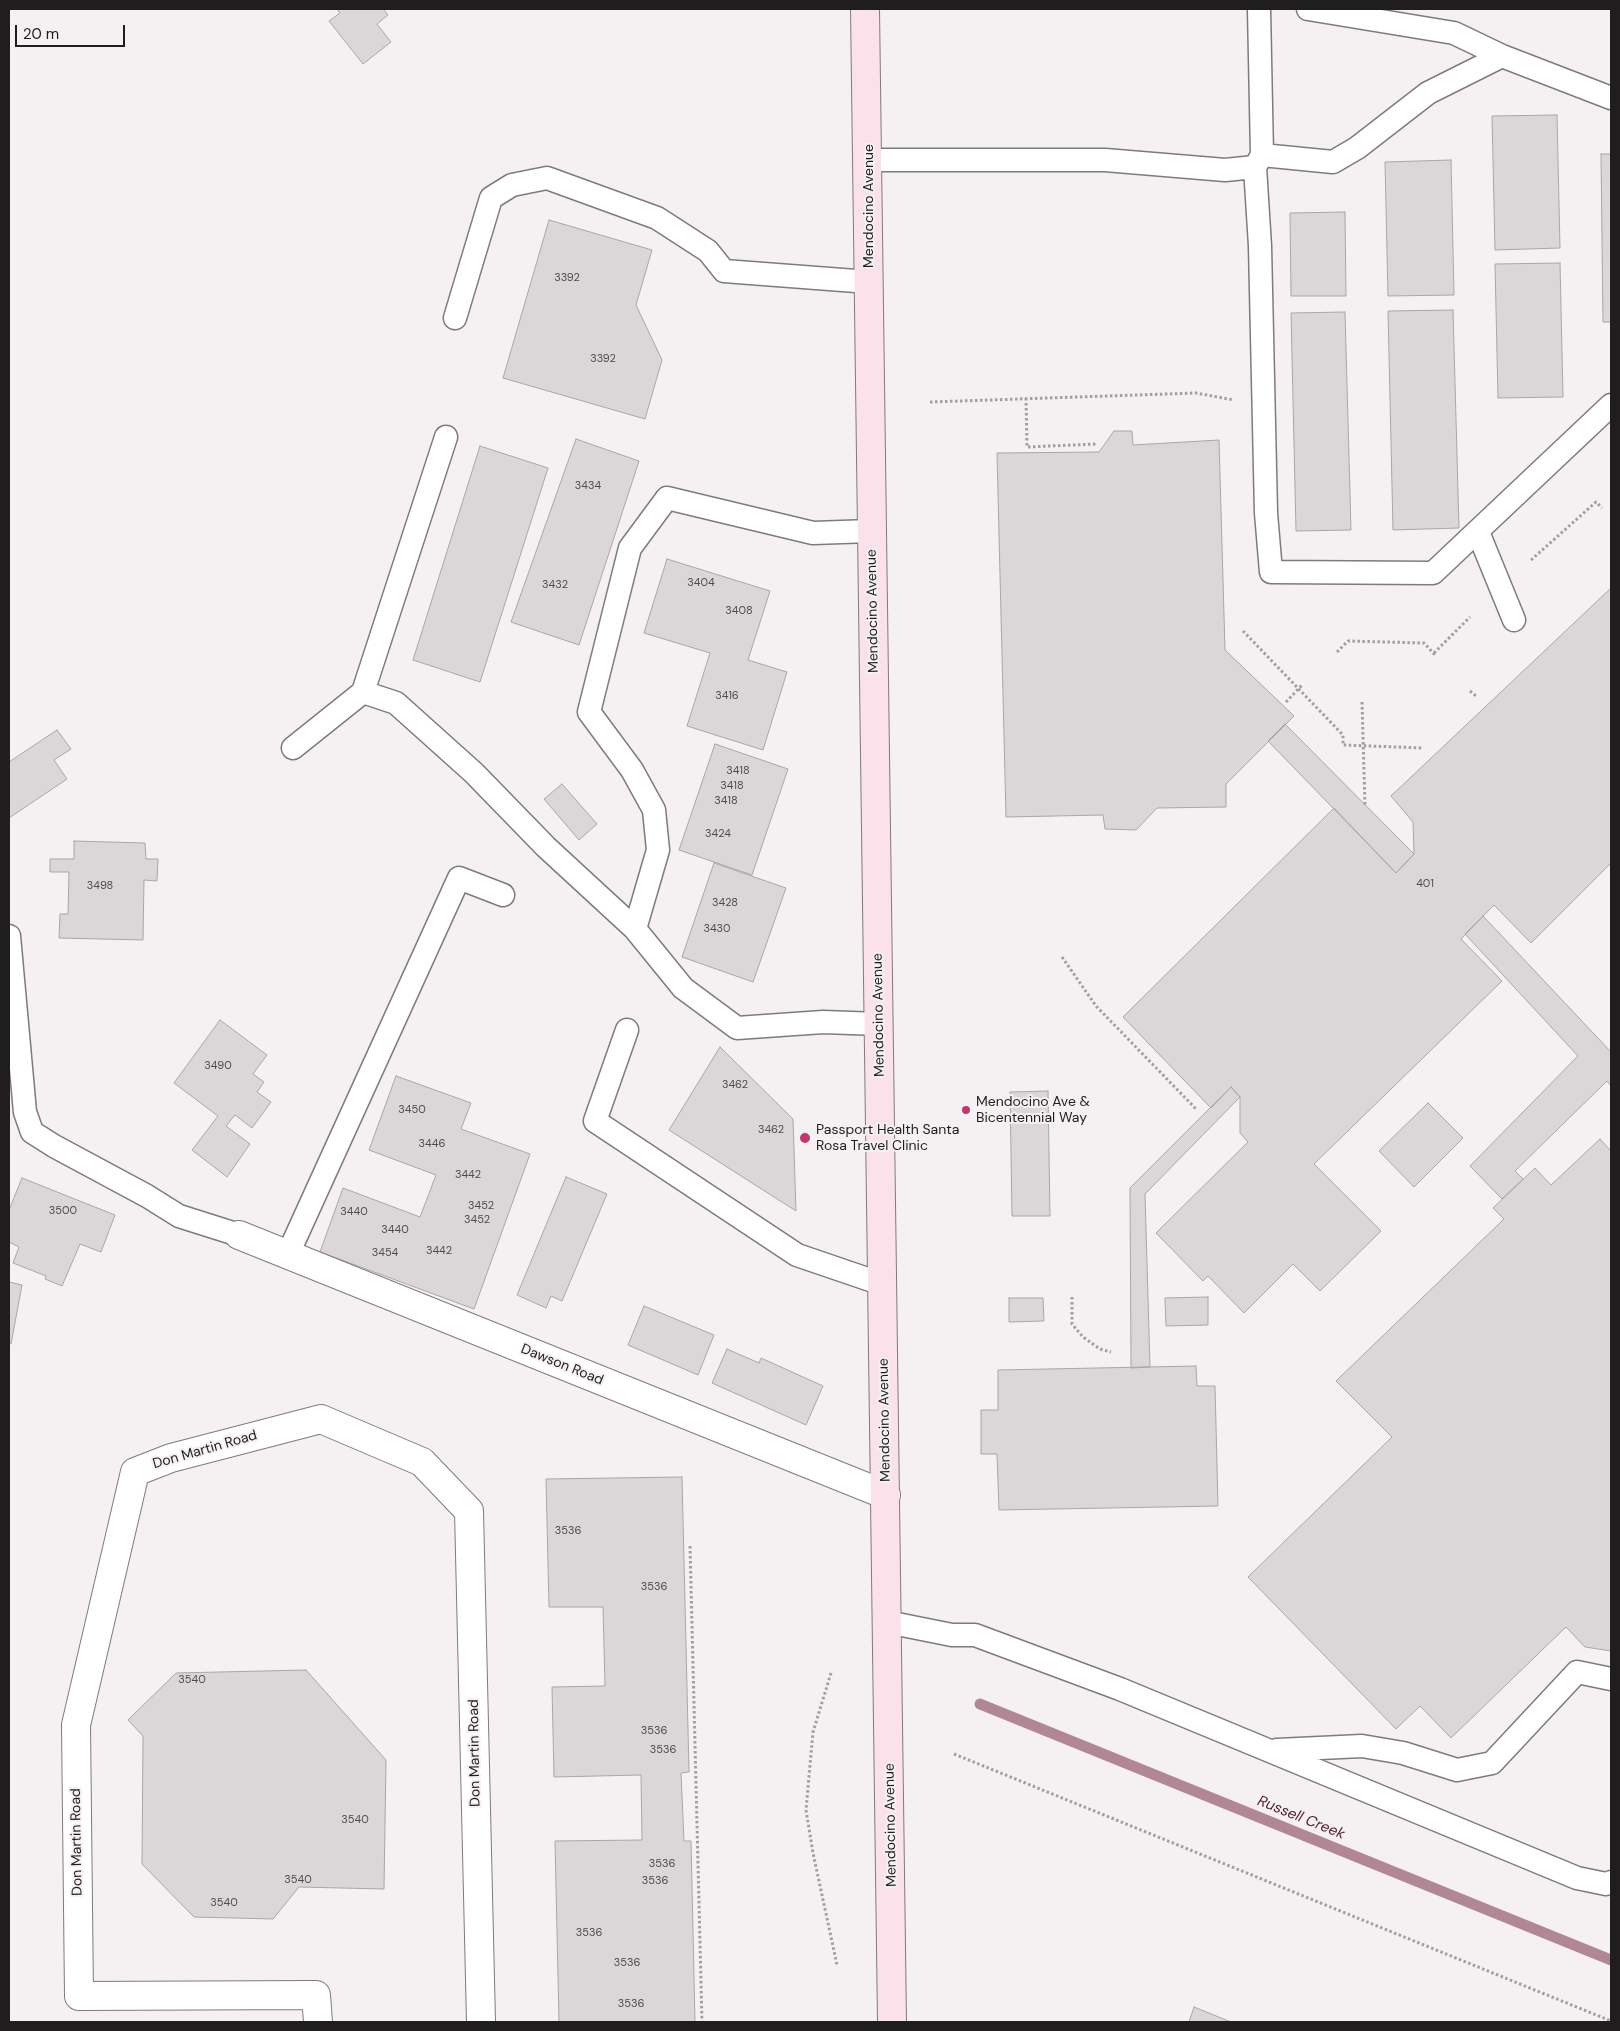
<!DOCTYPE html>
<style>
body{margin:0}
#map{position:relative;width:1620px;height:2031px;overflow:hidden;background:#f5f0f2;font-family:"DM Sans",sans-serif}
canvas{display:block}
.frame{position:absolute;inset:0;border:10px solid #1f1d1e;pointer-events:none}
.scale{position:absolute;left:15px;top:25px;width:110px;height:22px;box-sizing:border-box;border:2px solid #1f1d1e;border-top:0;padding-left:6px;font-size:15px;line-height:18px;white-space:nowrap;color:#1f1d1e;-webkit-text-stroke:4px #f5f0f2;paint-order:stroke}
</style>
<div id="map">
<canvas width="1620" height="2031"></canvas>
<div class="frame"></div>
<div class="scale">20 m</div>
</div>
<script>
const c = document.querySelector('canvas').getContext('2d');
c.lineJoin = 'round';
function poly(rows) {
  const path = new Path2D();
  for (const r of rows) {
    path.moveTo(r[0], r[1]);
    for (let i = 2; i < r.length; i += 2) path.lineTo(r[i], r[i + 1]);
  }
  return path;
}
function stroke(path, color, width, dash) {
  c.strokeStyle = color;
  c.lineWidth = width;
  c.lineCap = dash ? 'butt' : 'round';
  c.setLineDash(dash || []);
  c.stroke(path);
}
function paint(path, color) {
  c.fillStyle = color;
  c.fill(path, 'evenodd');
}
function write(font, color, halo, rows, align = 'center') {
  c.font = font + ' "DM Sans",sans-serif';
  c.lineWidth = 4;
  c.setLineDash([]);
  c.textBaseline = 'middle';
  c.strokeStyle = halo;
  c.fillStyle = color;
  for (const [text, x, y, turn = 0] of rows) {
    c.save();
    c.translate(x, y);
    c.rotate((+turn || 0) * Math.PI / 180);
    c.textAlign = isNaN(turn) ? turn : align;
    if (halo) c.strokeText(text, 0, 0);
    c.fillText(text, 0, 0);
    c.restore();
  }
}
const stream = poly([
 [980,1704,1611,1960]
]);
const building = poly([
 [337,9,383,9,388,15,377,24,391,42,363,64,329,21,340,13,337,9],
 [1557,115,1560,248,1495,250,1492,116,1557,115],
 [1601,154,1611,154,1611,322,1603,322,1601,154],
 [1451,160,1454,295,1388,296,1385,162,1451,160],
 [1345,212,1346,296,1291,296,1290,213,1345,212],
 [549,220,652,250,636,305,662,360,645,419,503,378,549,220],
 [1560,263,1563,397,1498,398,1495,264,1560,263],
 [1453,310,1459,528,1393,530,1388,311,1453,310],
 [1345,312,1351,530,1296,531,1291,313,1345,312],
 [1114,431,1132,431,1133,445,1219,440,1225,650,1294,716,1226,784,1226,807,1157,808,1136,830,1105,829,1103,815,1006,817,997,453,1099,452,1114,431],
 [576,439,639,461,579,645,511,622,576,439],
 [480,446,548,468,480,682,413,660,480,446],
 [667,559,770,591,748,660,787,672,763,750,687,726,710,653,644,633,667,559],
 [1611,588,1611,863,1531,943,1494,905,1461,939,1502,981,1314,1164,1381,1231,1320,1291,1293,1264,1244,1313,1208,1276,1203,1281,1156,1233,1248,1142,1240,1133,1240,1097,1231,1087,1211,1108,1123,1017,1334,808,1396,873,1414,854,1413,822,1391,796,1611,588],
 [1285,724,1414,854,1396,873,1268,741,1285,724],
 [57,730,71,749,54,760,67,779,9,818,9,762,57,730],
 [715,744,788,769,752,875,679,850,715,744],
 [562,784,597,824,579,840,544,799,562,784],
 [74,841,145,843,146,859,158,859,157,881,144,880,143,940,59,938,60,914,68,914,69,872,50,872,50,859,74,859,74,841],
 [714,863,786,888,753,982,682,957,714,863],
 [1483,916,1611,1052,1611,1086,1607,1081,1515,1171,1523,1179,1502,1199,1470,1166,1578,1056,1465,934,1483,916],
 [220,1020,267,1055,253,1074,264,1082,257,1092,271,1102,252,1128,235,1115,226,1126,250,1144,227,1177,192,1150,218,1116,174,1083,220,1020],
 [720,1047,793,1119,796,1211,669,1130,720,1047],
 [396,1076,471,1103,461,1129,530,1154,474,1309,320,1252,343,1188,420,1217,436,1175,369,1150,396,1076],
 [1231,1087,1240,1097,1145,1194,1150,1367,1131,1368,1130,1188,1231,1087],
 [1048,1091,1050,1216,1012,1216,1010,1092,1048,1091],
 [1428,1103,1463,1138,1414,1187,1379,1151,1428,1103],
 [1600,1139,1611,1151,1611,1651,1585,1647,1566,1627,1451,1738,1420,1706,1396,1729,1248,1577,1392,1437,1336,1381,1504,1219,1493,1208,1535,1168,1551,1185,1600,1139],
 [566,1177,607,1194,562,1301,551,1296,546,1308,517,1295,566,1177],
 [22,1178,115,1215,101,1252,80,1244,62,1286,45,1279,46,1276,13,1263,19,1247,9,1242,9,1210,22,1178],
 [9,1282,22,1285,11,1344,9,1343,9,1282],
 [1208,1297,1208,1325,1166,1326,1165,1298,1208,1297],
 [1009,1298,1043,1298,1044,1321,1009,1322,1009,1298],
 [644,1306,714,1335,698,1375,628,1345,644,1306],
 [727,1349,759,1363,761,1358,823,1386,806,1425,712,1383,727,1349],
 [1196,1366,1197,1386,1215,1386,1218,1506,999,1510,997,1454,981,1454,981,1410,998,1410,998,1370,1196,1366],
 [682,1477,689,1772,681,1773,684,1841,691,1841,695,2022,559,2022,555,1841,642,1840,641,1775,554,1777,552,1687,605,1686,603,1607,549,1607,546,1479,682,1477],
 [306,1670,386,1760,384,1889,299,1887,273,1919,194,1917,142,1864,143,1736,128,1720,176,1673,306,1670],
 [1194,2007,1231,2022,1189,2022,1194,2007]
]);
const path = poly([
 [1026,398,1027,447,1096,444],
 [930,402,1196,393,1234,400],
 [1531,560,1596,502,1602,508],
 [1243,631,1343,735,1343,745,1423,748],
 [1337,652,1348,641,1424,643,1436,656],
 [1434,653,1470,617],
 [1470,691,1476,696],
 [1286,702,1303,684],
 [1362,702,1365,805],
 [1062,957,1096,1006,1197,1110],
 [1072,1297,1072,1324,1083,1337,1100,1349,1111,1352],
 [690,1546,702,2022],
 [831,1673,813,1732,806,1810,813,1853,837,1965],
 [954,1754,1611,2021]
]);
const service = poly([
 [1259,9,1262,155,1255,167,1260,246,1266,513,1271,572,1433,573,1611,405],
 [1308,9,1454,33,1502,56],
 [1262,155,1333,162,1357,148,1428,93,1502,56,1611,98],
 [869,160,1105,160,1225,170,1255,167],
 [455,318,491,198,512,185,547,178,657,218,708,251,724,271,869,282],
 [1478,532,1514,620],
 [363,692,446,437],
 [293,748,363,692,396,703,474,773,546,847,635,929,683,988,737,1028,823,1022,879,1024],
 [635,929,658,850,654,810,632,770,589,712,630,548,667,498,813,533,871,531],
 [9,936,25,1112,32,1132,54,1146,147,1196,179,1216,239,1235],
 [627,1030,595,1121,797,1255,882,1284],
 [288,1254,459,878,503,895],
 [887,1622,952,1635,975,1635,1120,1689,1577,1878,1606,1884,1611,1882],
 [1277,1750,1362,1746,1403,1753,1457,1770,1492,1763,1577,1672,1611,1679]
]);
const minor = poly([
 [239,1235,886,1495],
 [318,2022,316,1995,79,1996,76,1725,135,1472,171,1458,321,1419,422,1462,469,1511,481,2022]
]);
const secondary = poly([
 [865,9,892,2022]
]);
const markers = [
 [966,1110,5,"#c03770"],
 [805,1138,6,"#c03770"]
];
const numberNames = [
 ["3392",567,278],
 ["3392",603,359],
 ["3434",588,486],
 ["3404",701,583],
 ["3432",555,585],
 ["3408",739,611],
 ["3416",727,696],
 ["3418",738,771],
 ["3418",732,786],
 ["3418",726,801],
 ["3424",718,834],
 ["401",1425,884],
 ["3498",100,886],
 ["3428",725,903],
 ["3430",717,929],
 ["3490",218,1066],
 ["3462",735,1085],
 ["3450",412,1110],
 ["3462",771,1130],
 ["3446",432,1144],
 ["3442",468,1175],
 ["3452",481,1206],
 ["3500",63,1211],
 ["3440",354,1212],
 ["3452",477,1220],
 ["3440",395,1230],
 ["3442",439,1251],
 ["3454",385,1253],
 ["3536",568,1531],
 ["3536",654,1587],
 ["3540",192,1680],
 ["3536",654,1731],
 ["3536",663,1750],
 ["3540",355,1820],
 ["3536",662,1864],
 ["3540",298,1880],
 ["3536",655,1881],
 ["3540",224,1903],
 ["3536",589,1933],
 ["3536",627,1963],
 ["3536",631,2004]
];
const streetNames = [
 ["Mendocino Avenue",869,206,-90],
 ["Mendocino Avenue",873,611,-91],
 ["Mendocino Avenue",879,1015,-91],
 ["Dawson Road",562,1365,22],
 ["Mendocino Avenue",885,1420,-91],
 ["Don Martin Road",205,1450,-16],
 ["Don Martin Road",475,1753,-91],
 ["Mendocino Avenue",891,1825,-91],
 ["Don Martin Road",77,1842,-91]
];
const poiNames = [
 ["Mendocino Ave &",976,1102],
 ["Bicentennial Way",976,1118],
 ["Passport Health Santa",816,1130],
 ["Rosa Travel Clinic",816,1146]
];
const waterNames = [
 ["Russell Creek",1301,1818,22]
];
stroke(stream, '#b08793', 11);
paint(building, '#dbd6d7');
stroke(building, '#aaa5a6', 1);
stroke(service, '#7f7b7c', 25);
stroke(minor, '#7f7b7c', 30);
stroke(secondary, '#7f7b7c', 30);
stroke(path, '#a39fa1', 3, [2.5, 2.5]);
stroke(service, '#fff', 22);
stroke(minor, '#fff', 28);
stroke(secondary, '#fbe1e9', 28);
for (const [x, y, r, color] of markers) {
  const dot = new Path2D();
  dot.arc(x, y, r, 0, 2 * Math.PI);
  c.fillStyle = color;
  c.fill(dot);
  stroke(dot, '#f5f0f2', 2);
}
write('11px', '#4e4b4c', null, numberNames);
write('14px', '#1f1d1e', '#f5f0f2', streetNames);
write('14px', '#1f1d1e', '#f5f0f2', poiNames, 'left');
write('italic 15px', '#511c30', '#f5f0f2', waterNames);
</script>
